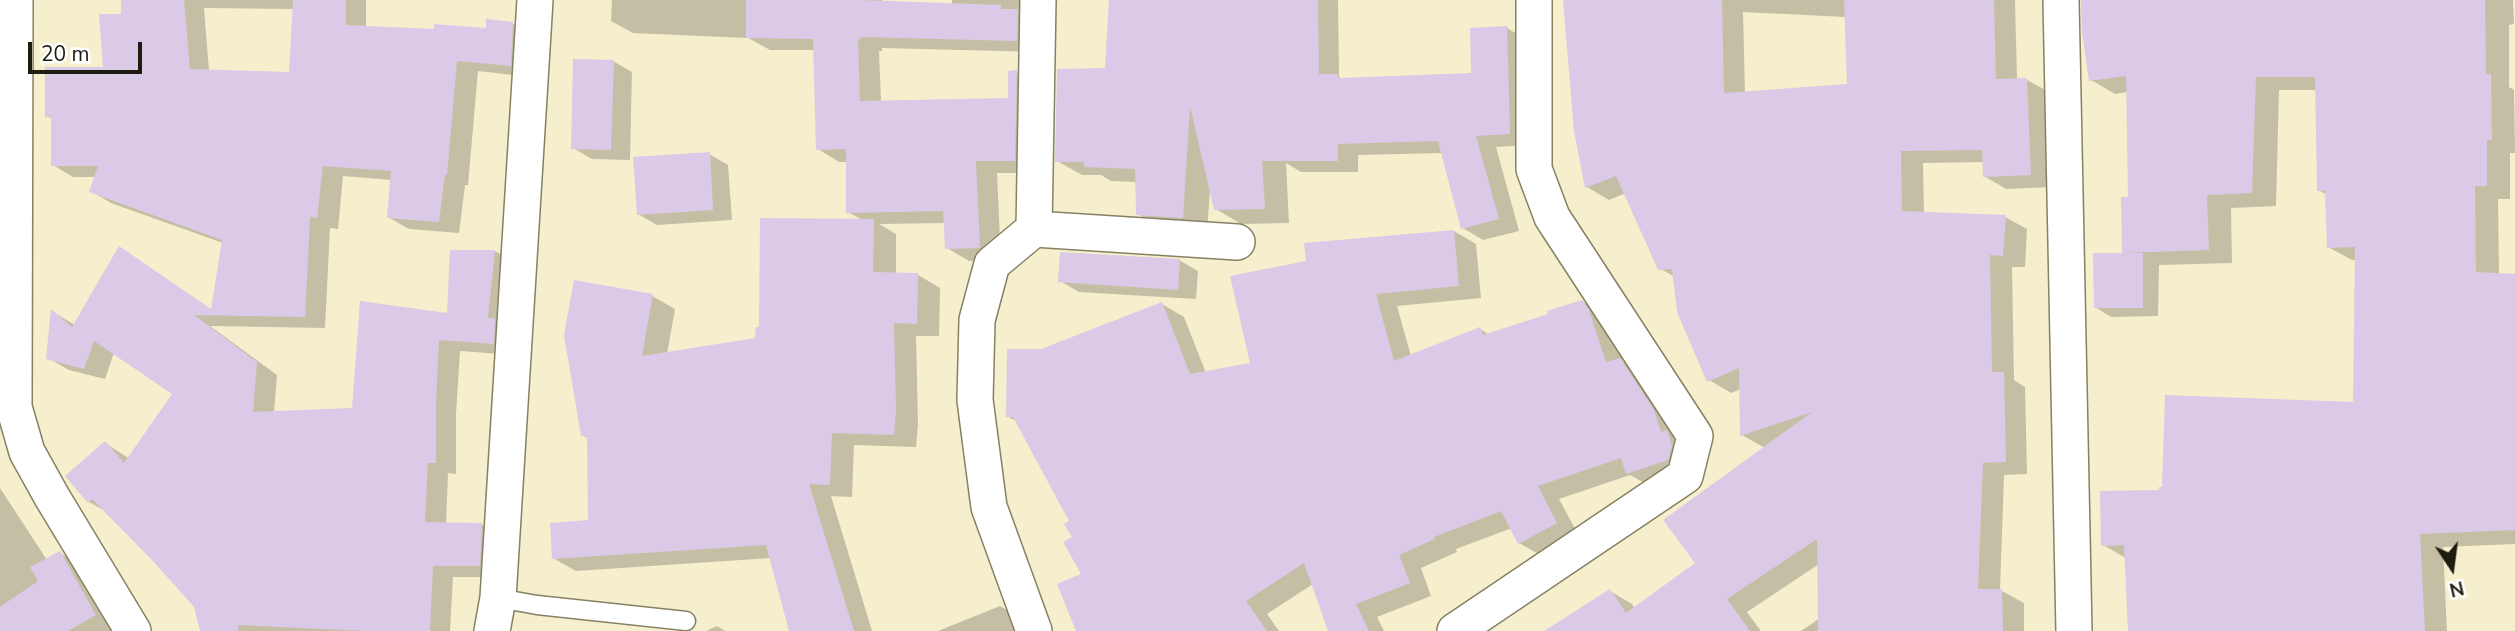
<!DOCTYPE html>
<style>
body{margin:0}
#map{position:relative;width:2515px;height:631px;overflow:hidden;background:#f5efcd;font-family:"Nunito Sans",sans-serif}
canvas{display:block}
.north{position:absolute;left:2417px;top:533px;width:70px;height:70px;-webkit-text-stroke:5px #fff;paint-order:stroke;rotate:167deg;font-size:19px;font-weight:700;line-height:28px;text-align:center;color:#1e1c10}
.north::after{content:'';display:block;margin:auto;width:24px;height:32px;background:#1e1c10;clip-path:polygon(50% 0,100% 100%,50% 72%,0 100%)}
.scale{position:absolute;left:28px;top:42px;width:114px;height:32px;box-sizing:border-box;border:4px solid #1e1c10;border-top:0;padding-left:9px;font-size:21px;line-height:24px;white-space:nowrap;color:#1e1c10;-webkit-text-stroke:5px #fff;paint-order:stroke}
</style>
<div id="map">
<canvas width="2515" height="631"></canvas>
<div class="north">N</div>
<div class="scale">20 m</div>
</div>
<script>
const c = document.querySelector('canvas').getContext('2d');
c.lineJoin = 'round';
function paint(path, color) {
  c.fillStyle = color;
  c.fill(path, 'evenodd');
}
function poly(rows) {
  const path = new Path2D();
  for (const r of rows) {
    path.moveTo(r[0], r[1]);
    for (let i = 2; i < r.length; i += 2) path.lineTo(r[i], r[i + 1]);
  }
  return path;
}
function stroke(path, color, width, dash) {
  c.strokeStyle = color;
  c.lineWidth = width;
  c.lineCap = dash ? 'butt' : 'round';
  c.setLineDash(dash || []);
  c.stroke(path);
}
const shadow = poly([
 [122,0,366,0,366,28,436,31,487,30,513,24,534,36,531,77,478,71,468,185,465,185,459,233,409,229,388,217,392,180,343,176,338,229,330,228,325,328,210,326,277,375,274,413,353,410,449,315,495,251,515,263,514,355,460,351,456,414,456,474,448,473,446,524,482,525,503,536,500,577,453,577,450,631,201,631,196,606,107,512,89,502,105,443,130,459,174,394,114,353,105,379,69,370,48,358,53,312,75,325,120,248,212,310,223,243,111,203,91,191,96,177,73,177,53,165,53,119,47,116,105,68,122,16],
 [204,8,294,9,291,73,209,71],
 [612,0,882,0,882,3,952,5,952,0,1044,0,1039,52,882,48,882,51,879,51,881,102,1010,100,1016,72,1038,85,1036,173,997,173,1001,260,969,261,947,248,946,223,879,224,896,234,896,274,918,275,940,288,939,336,916,336,918,425,916,447,854,445,852,497,831,496,872,631,791,631,771,558,576,571,553,558,590,522,589,439,582,435,652,296,675,309,667,354,757,339,760,329,864,221,848,212,848,162,839,162,818,149,815,50,770,50,748,38,633,33,611,21],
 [1110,0,1338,0,1339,77,1344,80,1473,75,1507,28,1527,40,1530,145,1496,147,1519,231,1483,240,1463,228,1443,153,1358,155,1358,172,1301,172,1286,163,1289,223,1241,224,1216,209,1210,189,1207,232,1163,229,1138,214,1137,182,1111,181,1101,175,1082,175,1057,161,1106,69],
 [1682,0,2015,0,2017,80,2027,80,2049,92,2052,187,2006,189,1984,176,1984,162,1923,163,1924,214,2005,217,2027,229,2025,267,2012,267,2014,380,2025,387,2027,474,2004,475,2000,590,2024,603,2024,631,1801,631,1820,618,1819,564,1747,612,1761,631,1547,631,1610,591,1632,604,1635,609,1698,563,1765,448,1742,435,1741,389,1731,393,1709,380,1675,277,1659,268,1626,193,1609,200,1587,187],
 [1743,12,1846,17,1849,86,1745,94],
 [2083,0,2513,0,2514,24,2509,25,2509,87,2514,90,2515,153,2510,153,2510,199,2498,199,2499,275,2515,276,2515,544,2443,547,2447,631,2130,631,2126,558,2103,545,2161,492,2355,404,2357,260,2352,260,2328,247,2327,195,2318,190,2317,90,2279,90,2276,206,2231,208,2232,263,2159,265,2158,316,2111,317,2095,307,2128,255,2124,252,2130,198,2128,92,2115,94,2091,80],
 [613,61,632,72,630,160,592,159,573,148],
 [709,154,728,165,732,220,657,225,638,214],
 [1454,231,1476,244,1481,298,1397,306,1411,356,1480,329,1490,335,1551,315,1582,301,1604,315,1611,325,1623,362,1642,373,1689,445,1650,486,1630,475,1559,499,1579,536,1542,556,1519,543,1512,528,1456,549,1457,552,1421,568,1431,596,1377,617,1384,631,1329,631,1313,584,1267,614,1279,631,1080,631,1083,575,1071,522,1018,422,1007,416,1041,351,1162,304,1184,317,1206,373,1252,365],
 [1179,260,1198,271,1196,299,1079,292,1060,281],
 [0,488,47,560,60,553,85,567,117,631,0,631],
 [1000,606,1022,619,1027,631,938,631],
 [717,626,725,631,706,631]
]);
const building = poly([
 [121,0,184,0,190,69,289,72,293,0,346,0,346,25,434,29,434,24,486,28,486,19,513,22,511,66,457,61,447,175,445,174,439,222,387,218,391,171,323,166,317,218,310,217,305,317,194,315,257,362,253,412,352,408,360,301,447,313,450,250,495,250,488,318,495,319,494,344,439,340,436,401,436,463,428,463,425,522,482,523,480,566,433,566,430,631,366,631,238,625,239,631,200,631,194,607,153,561,92,499,88,503,65,476,105,441,124,463,172,394,94,341,84,369,46,359,51,309,72,327,119,246,211,309,222,240,89,192,98,166,51,166,51,116,45,117,45,67,103,67,99,14,121,14],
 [746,0,860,0,1001,5,1001,9,1018,9,1017,41,861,37,861,39,858,39,860,101,1008,98,1008,71,1017,70,1015,161,976,161,980,248,945,249,943,211,846,213,846,149,816,150,813,39,746,38],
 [1109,0,1318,0,1319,74,1338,74,1338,78,1471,73,1470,28,1507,26,1510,134,1476,136,1499,219,1461,229,1438,141,1338,144,1338,161,1262,161,1265,209,1214,210,1190,106,1183,218,1136,215,1135,169,1084,167,1084,162,1055,162,1057,69,1105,68],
 [1563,0,1722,0,1724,93,1847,84,1844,0,1994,0,1996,79,2027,78,2031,175,1983,177,1982,150,1901,151,1902,211,2006,215,2003,256,1990,255,1992,372,2004,372,2006,462,1983,463,1978,589,2002,589,2003,631,1818,631,1817,539,1727,599,1750,631,1544,631,1610,589,1626,613,1695,563,1663,520,1812,412,1740,436,1739,368,1707,382,1677,312,1672,269,1658,270,1616,176,1585,188,1574,131],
 [2081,0,2485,0,2486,74,2491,74,2492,140,2487,140,2487,186,2475,186,2476,272,2515,274,2515,530,2420,534,2425,631,2128,631,2124,545,2101,546,2100,491,2159,490,2159,487,2162,487,2165,395,2353,402,2355,247,2327,248,2325,191,2317,191,2315,77,2256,77,2252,193,2207,195,2209,250,2122,253,2121,197,2128,197,2126,76,2089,81,2082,32],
 [573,59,614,60,611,150,571,149],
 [710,152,713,210,637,215,633,157],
 [760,218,874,219,873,272,918,273,917,324,894,323,896,411,894,435,832,433,830,485,809,484,854,631,789,631,766,545,552,559,550,523,588,520,587,436,581,436,564,335,574,280,653,294,642,356,755,338,756,327,759,327],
 [1454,230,1459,286,1376,294,1394,361,1480,327,1483,335,1548,314,1547,311,1582,300,1589,310,1606,362,1620,358,1654,410,1661,432,1667,430,1672,446,1668,460,1626,474,1621,458,1538,486,1557,523,1518,544,1501,511,1434,537,1435,539,1399,555,1410,583,1356,604,1369,631,1328,631,1304,563,1246,601,1267,631,1076,631,1057,584,1081,574,1063,542,1072,537,1064,524,1069,521,1013,417,1006,417,1007,349,1041,349,1162,302,1190,374,1250,363,1230,276,1306,261,1304,243],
 [1060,252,1180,259,1178,290,1058,282],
 [2093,253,2143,253,2143,308,2094,308],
 [60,551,96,615,68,631,0,631,0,607,38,581,30,567]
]);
const lane = poly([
 [498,598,537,605,686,621]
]);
const street = poly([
 [15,0,14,407,27,452,52,497,133,631],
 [2061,0,2074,631],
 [1034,229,1038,0],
 [492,631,498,598,535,0],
 [1034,631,989,507,975,400,977,320,992,264,1034,229,1237,242],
 [1455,631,1685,476,1695,436,1552,217,1534,169,1534,0]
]);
paint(shadow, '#0003');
paint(building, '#dac9e7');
stroke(lane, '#868163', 21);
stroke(street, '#868163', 38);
stroke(lane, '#fff', 18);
stroke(street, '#fff', 35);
</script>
